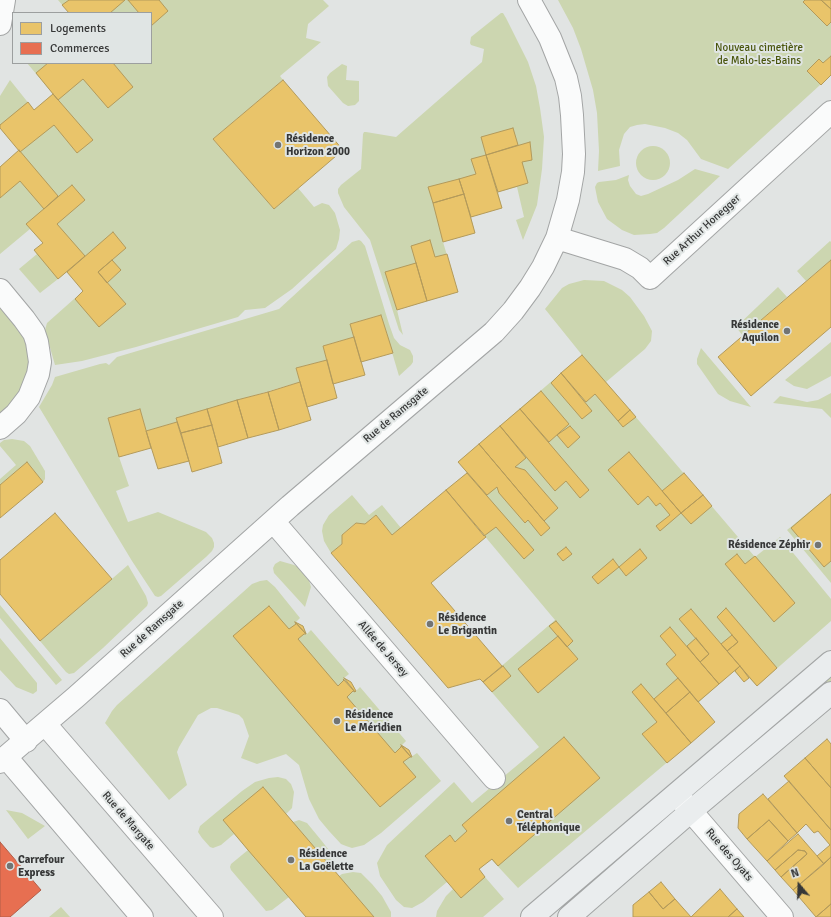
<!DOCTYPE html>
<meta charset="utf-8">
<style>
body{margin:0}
#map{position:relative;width:831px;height:917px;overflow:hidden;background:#e1e4e3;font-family:Signika,sans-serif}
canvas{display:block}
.legend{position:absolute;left:12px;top:12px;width:140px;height:52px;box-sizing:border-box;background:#e0e5e4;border:1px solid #9c9f9f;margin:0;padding:5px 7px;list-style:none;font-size:12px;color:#363737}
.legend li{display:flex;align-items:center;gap:8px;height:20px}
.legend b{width:20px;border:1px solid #9c9f9f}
.north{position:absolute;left:779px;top:865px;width:40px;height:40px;-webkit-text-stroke:3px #e0e5e4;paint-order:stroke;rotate:341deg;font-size:11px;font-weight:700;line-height:16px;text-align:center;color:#363737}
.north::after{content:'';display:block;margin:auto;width:14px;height:18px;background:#363737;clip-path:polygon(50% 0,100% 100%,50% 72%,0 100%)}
</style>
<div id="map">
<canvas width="831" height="917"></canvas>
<ul class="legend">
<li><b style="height:11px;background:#e9c46a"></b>Logements</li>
<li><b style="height:11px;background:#e76f51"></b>Commerces</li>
</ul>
<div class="north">N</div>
</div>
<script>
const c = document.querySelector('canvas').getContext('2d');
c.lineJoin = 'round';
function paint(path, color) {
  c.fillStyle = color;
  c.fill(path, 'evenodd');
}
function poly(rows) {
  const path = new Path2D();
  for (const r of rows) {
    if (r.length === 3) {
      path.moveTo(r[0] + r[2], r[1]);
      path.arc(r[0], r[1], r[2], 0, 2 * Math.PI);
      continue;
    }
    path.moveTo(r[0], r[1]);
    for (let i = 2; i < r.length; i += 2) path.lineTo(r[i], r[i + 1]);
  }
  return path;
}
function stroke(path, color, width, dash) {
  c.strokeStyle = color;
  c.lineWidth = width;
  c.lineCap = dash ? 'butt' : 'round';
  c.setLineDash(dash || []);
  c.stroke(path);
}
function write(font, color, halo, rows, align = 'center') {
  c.font = font + ' Signika,sans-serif';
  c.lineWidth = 4;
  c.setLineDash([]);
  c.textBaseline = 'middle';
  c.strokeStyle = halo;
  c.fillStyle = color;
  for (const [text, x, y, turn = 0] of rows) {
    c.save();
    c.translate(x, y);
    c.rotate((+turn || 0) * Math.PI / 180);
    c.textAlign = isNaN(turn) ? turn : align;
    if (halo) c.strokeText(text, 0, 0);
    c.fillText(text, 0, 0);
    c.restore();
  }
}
const green = poly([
 [58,0,323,0,329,6,308,24,306,38,321,42,280,76,283,80,213,139,274,209,298,188,314,207,322,203,329,205,335,213,340,230,339,239,336,249,292,289,265,308,245,310,238,317,136,347,82,361,55,365,45,330,47,323,83,291,67,272,40,293,19,269,37,254,34,250,43,243,30,229,0,254,0,167,19,150,0,128,0,96,10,80,34,110,53,94,27,63,151,63,151,13,69,13],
 [558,0,831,0,831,75,728,169,701,159,687,140,678,133,665,128,645,124,637,125,630,127,624,134,619,150,620,166,598,171,599,151,597,113,593,90,581,49,573,28],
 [501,13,503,13,506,18,528,62,536,86,540,108,544,137,542,169,537,205,523,240,516,220,524,217,517,187,498,192,502,208,471,217,475,233,443,242,458,292,397,310,403,335,399,330,370,240,344,207,338,193,338,189,341,185,361,169,363,134,364,132,366,132,396,137,482,62,484,49,471,45,470,43,471,37],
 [342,64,347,66,346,80,359,81,359,101,355,105,348,106,343,103,328,86,327,77,330,73],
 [653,163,17],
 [695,169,720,176,664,228,657,233,650,234,634,235,622,230,607,219,598,202,595,187,597,183,599,182,616,180,629,175,628,180,630,186,636,194,641,196,648,194,678,180],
 [359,240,361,241,365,246,389,324,394,338,400,345,410,350,413,356,413,362,411,365,399,376,381,315,350,324,354,337,323,346,327,360,296,368,300,382,177,418,177,422,146,431,140,409,108,418,119,457,129,486,116,491,128,522,158,512,206,532,212,538,214,543,214,547,212,551,206,557,161,596,158,597,155,596,132,561,39,407,52,385,55,377,100,364,106,363,109,365,117,357,279,309,352,242],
 [830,241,831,242,831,260,806,281,797,271],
 [584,280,604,281,622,290,630,297,644,316,652,331,651,341,645,349,606,382,755,557,780,537,831,599,831,621,757,686,749,678,744,682,734,671,699,702,715,722,518,888,491,859,479,870,504,899,483,917,436,917,437,911,446,896,453,889,447,882,423,902,412,908,404,907,396,900,380,876,377,863,387,845,454,782,472,803,539,747,483,682,555,620,446,490,467,473,458,462,582,355,545,309,562,288,569,284],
 [778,287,787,297,743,336,736,327],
 [0,303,27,336,30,350,29,374,16,399,0,416],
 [831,342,831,376,807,389,794,386,785,380],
 [701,348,751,407,730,401,718,394,697,364,697,359],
 [831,393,831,418,822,409,773,403,780,396,807,402,818,400],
 [12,439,24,441,30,446,45,471,45,479,43,482,27,463,0,485,0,479,16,465,0,446,0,443,4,440],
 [831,494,831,583,787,530],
 [352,495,369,515,382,505,401,528,392,535,376,515,365,524,356,523,342,535,342,544,331,553,324,541,322,531,323,525,329,515],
 [280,561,294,565,300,568,308,577,311,587,305,607,274,573,273,568,275,564],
 [128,565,146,596,148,603,147,606,103,648,74,673,69,674,66,672,40,641],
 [267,580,275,587,300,618,296,622,303,626,307,634,311,630,349,674,344,678,351,682,356,691,360,687,406,741,402,745,409,750,411,757,417,753,441,781,381,833,364,845,352,848,346,846,341,844,329,831,319,819,309,799,299,765,286,754,257,764,241,758,249,736,243,719,239,715,217,708,211,708,198,715,179,747,177,752,187,785,169,800,105,723,112,711,117,705,252,584,260,581],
 [0,605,62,680,56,685,0,618],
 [0,638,37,683,37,691,33,694,16,687,0,670],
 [831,672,831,682,762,742,757,735],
 [278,777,286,779,291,784,294,792,292,808,286,814,293,822,299,820,307,823,321,840,332,854,335,863,334,870,339,876,342,874,353,872,361,873,372,884,382,896,391,912,391,917,306,917,289,897,272,910,266,911,231,870,230,867,231,864,248,850,234,834,221,845,213,848,210,847,202,838,198,832,200,826,242,791,255,782,269,778],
 [6,810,22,813,45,826,28,839],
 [61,907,70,917,49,917]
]);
const homes = poly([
 [69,0,125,0,110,13,69,13,62,5,69,0],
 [128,0,159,0,168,11,151,26,151,13,139,13,128,0],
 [805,0,821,0,831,9,831,22,827,26,803,2,805,0],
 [821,0,831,0,831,9,821,0],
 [831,56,831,75,821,85,807,71,819,59,823,63,831,56],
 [48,63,113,63,133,87,108,108,83,79,58,100,36,73,48,63],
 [283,80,343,150,274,209,213,139,283,80],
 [53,94,93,140,77,153,54,125,20,152,0,128,0,125,28,102,34,110,53,94],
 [513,128,518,145,486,155,481,137,513,128],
 [530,142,532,160,522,162,528,183,498,192,486,155,530,142],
 [19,150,58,196,44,209,20,181,0,198,0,167,19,150],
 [486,155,502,208,471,217,459,179,476,174,471,159,486,155],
 [459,179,464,194,433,203,428,187,459,179],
 [72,185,85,200,57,224,85,256,58,279,34,250,43,243,26,224,72,185],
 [464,194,475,233,443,242,433,203,464,194],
 [113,232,126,248,98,272,126,304,99,327,75,299,83,291,67,272,113,232],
 [430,240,435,257,447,254,458,292,427,301,411,246,430,240],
 [112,260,121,270,107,283,98,272,112,260],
 [831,260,831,327,751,396,718,357,831,260],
 [416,263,427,301,397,310,385,272,416,263],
 [381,315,393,353,361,362,350,324,381,315],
 [354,337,365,375,333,384,323,346,354,337],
 [582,355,630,410,618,421,595,394,586,402,561,373,582,355],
 [327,360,337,398,307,407,296,368,327,360],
 [561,373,592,411,582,419,551,383,561,373],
 [300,382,311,420,279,430,268,392,300,382],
 [541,391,569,424,549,442,520,409,541,391],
 [268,392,279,430,248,438,237,400,268,392],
 [237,400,248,438,218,447,207,409,237,400],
 [140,409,151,448,119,457,108,418,140,409],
 [207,409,212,425,181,433,176,418,207,409],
 [520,409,589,490,580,498,566,481,555,491,500,426,520,409],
 [630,410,636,417,623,427,618,421,630,410],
 [177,422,189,461,158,469,146,431,177,422],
 [212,425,222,463,192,472,181,433,212,425],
 [500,426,526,458,515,467,525,470,558,508,544,521,479,444,500,426],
 [570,426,580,437,568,448,557,435,570,426],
 [479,444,550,528,541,536,528,520,525,523,499,493,497,487,487,495,458,462,479,444],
 [629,452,681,513,660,531,656,526,670,515,660,503,656,506,648,496,638,505,608,470,629,452],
 [27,462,43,482,0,518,0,485,27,462],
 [467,473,534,550,524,559,496,527,484,536,446,490,467,473],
 [684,473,703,495,681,513,662,491,684,473],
 [446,490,486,537,431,583,502,666,483,682,480,679,448,688,331,553,342,544,342,535,356,523,365,524,376,515,392,535,446,490],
 [831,494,831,561,824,567,791,528,831,494],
 [703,495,712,506,691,524,681,513,703,495],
 [55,513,112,579,40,641,0,594,0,560,55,513],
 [566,547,572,554,563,561,557,554,566,547],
 [640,549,647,558,626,576,619,567,640,549],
 [737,554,745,564,755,556,795,603,774,622,725,564,737,554],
 [613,559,619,567,598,584,592,577,613,559],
 [269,606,289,629,296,624,295,622,306,634,304,634,298,639,338,686,344,680,343,679,355,692,353,691,347,697,395,753,401,747,401,746,411,757,410,757,403,762,416,777,380,807,233,636,269,606],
 [726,608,777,668,757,686,727,651,738,642,717,617,726,608],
 [691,609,740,666,719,684,700,662,709,654,679,619,691,609],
 [556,621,573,641,567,647,549,626,556,621],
 [295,622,303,626,306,634,295,622],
 [670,627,719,684,698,702,666,664,676,655,660,636,670,627],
 [732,635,738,642,727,651,721,644,732,635],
 [558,636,578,659,538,693,518,669,558,636],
 [696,638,709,654,700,662,687,646,696,638],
 [503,666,511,676,492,692,483,682,503,666],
 [740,666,749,678,744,682,735,671,740,666],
 [344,678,351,682,356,691,355,692,344,678],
 [678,678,690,692,666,713,654,699,678,678],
 [641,684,691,743,667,763,642,734,657,722,632,692,641,684],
 [690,692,715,722,691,743,666,713,690,692],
 [564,737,600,778,498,866,492,859,479,869,485,877,461,898,425,856,450,835,455,842,467,831,462,825,564,737],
 [827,739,831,744,831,788,805,758,827,739],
 [401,745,409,750,412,757,411,757,401,745],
 [805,758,831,788,831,830,784,776,805,758],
 [789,781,831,830,831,857,824,864,817,856,830,845,818,831,814,833,806,824,797,833,768,799,789,781],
 [263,787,286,814,374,917,306,917,248,850,223,820,263,787],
 [763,794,797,833,788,841,769,820,747,839,738,828,739,814,763,794],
 [769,820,788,841,767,861,747,839,769,820],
 [798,834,824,864,793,890,781,877,807,854,805,851,798,850,775,870,767,861,798,834],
 [798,850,805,851,807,854,781,877,775,870,798,850],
 [831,857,831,904,816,917,793,890,831,857],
 [661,882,675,899,663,909,649,892,661,882],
 [720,889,737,909,728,917,691,917,720,889],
 [649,892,663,909,675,899,691,917,633,917,633,905,649,892],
 [831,904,831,917,816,917,831,904],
 [737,909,744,917,728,917,737,909]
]);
const shops = poly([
 [0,842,41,890,10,917,0,917,0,842]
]);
const street = poly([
 [0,24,4,0],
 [557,238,625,259,640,268,650,278,831,112],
 [0,290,24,319,34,333,37,342,40,362,38,374,29,397,16,414,0,428],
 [273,521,494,778],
 [0,710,26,741],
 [45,724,212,917],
 [6,757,142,917],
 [0,762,76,697,290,506,494,332,513,311,530,288,543,267,557,238,568,200,573,172,574,154,572,115,570,96,566,78,550,38,529,0],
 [678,796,782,917]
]);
const secondary = poly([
 [532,917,831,662],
 [569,917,691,811,831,693]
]);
const markers = [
 [278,145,4,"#727473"],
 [787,331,4,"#727473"],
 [818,545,4,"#727473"],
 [430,624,4,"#727473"],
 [337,721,4,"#727473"],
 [509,821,4,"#727473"],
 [291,860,4,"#727473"],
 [10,866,4,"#727473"]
];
const parkNames = [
 ["Nouveau cimetière",759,48],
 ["de Malo-les-Bains",759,61]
];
const poiNames = [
 ["Résidence",286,139],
 ["Horizon 2000",286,152],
 ["Résidence",779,325,"right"],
 ["Aquilon",779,338,"right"],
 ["Résidence Zéphir",810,545,"right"],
 ["Résidence",438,618],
 ["Le Brigantin",438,631],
 ["Résidence",345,715],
 ["Le Méridien",345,728],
 ["Central",517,815],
 ["Téléphonique",517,828],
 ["Résidence",299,854],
 ["La Goëlette",299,867],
 ["Carrefour",18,860],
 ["Express",18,873]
];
const streetNames = [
 ["Rue Arthur Honegger",702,230,-42],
 ["Rue de Ramsgate",396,415,-40],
 ["Rue de Ramsgate",152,629,-42],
 ["Allée de Jersey",383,649,49],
 ["Rue de Margate",128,821,49],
 ["Rue des Oyats",729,855,49]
];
paint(green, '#ccd6b0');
paint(homes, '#e9c46a');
stroke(homes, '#b39a5b', 1);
paint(shops, '#e76f51');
stroke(shops, '#b25e49', 1);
stroke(street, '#a3a5a5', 24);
stroke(secondary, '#a3a5a5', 24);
stroke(street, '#fafbfb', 22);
stroke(secondary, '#eaedee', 22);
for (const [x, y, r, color] of markers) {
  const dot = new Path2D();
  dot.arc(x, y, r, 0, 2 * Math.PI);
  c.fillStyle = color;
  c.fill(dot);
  stroke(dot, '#e0e5e4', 1.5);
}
write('11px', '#49550c', '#e0e5e4', parkNames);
write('bold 11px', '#363737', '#e0e5e4', poiNames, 'left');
write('11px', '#363737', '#e0e5e4', streetNames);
</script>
